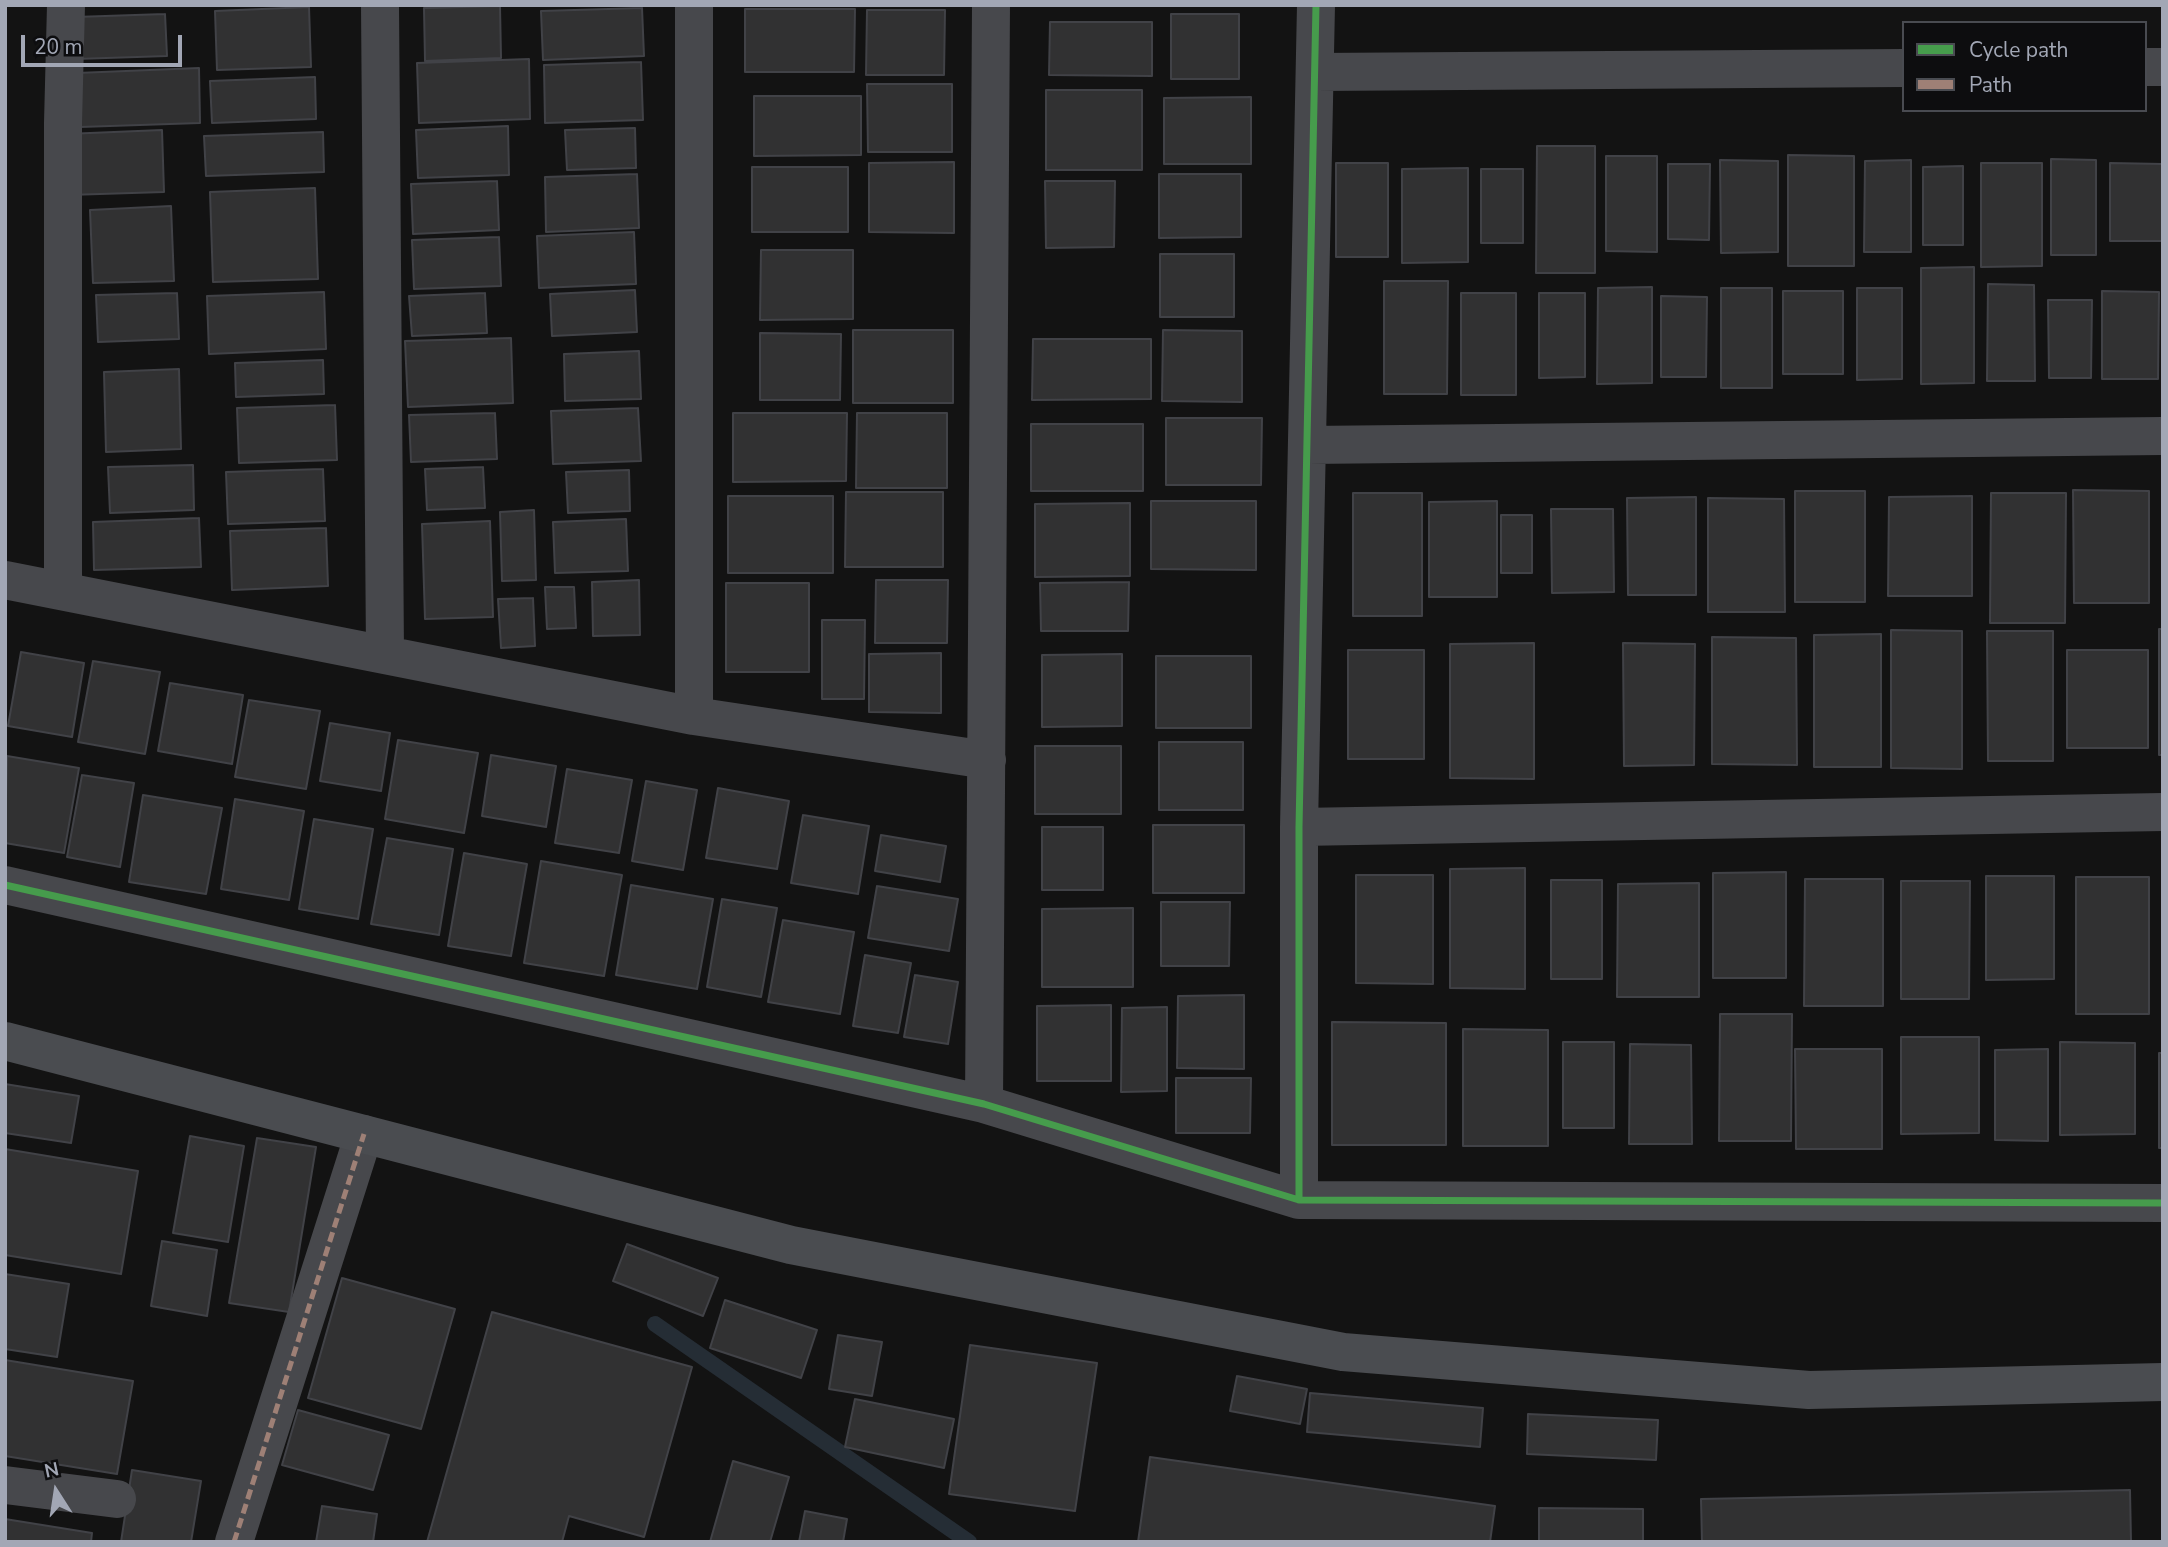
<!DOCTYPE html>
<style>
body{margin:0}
#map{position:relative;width:2168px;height:1547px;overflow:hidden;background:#131313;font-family:"Nunito Sans",sans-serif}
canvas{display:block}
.frame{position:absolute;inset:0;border:7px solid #a2a7b5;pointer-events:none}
.legend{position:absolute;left:1902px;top:21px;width:245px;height:91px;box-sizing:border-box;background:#0d0d0f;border:2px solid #494b51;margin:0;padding:9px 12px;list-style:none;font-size:21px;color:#a2a7b5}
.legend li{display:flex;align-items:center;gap:14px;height:35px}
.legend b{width:35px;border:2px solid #494b51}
.north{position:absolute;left:21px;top:1456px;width:70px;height:70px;-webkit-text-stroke:5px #0d0d0f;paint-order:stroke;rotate:348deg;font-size:19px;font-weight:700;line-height:28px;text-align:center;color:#a2a7b5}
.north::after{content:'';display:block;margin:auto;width:24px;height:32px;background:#a2a7b5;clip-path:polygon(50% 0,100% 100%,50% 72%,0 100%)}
.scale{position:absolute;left:21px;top:35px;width:161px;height:32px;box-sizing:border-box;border:4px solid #a2a7b5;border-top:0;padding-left:9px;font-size:21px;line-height:24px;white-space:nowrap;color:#a2a7b5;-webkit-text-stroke:5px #0d0d0f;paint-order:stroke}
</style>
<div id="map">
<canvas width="2168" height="1547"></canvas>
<div class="frame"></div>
<ul class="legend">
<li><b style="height:9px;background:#469c4c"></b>Cycle path</li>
<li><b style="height:9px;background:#9e8076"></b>Path</li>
</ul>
<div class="north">N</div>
<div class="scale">20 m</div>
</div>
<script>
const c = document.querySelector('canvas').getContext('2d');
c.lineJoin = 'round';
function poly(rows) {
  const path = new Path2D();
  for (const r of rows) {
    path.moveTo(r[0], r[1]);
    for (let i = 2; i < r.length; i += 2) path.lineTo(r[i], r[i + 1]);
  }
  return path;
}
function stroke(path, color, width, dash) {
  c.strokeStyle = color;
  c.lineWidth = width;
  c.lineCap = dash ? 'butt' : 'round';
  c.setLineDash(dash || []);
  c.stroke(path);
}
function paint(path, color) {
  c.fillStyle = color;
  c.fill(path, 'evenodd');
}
const stream = poly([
 [655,1324,969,1542]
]);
const building = poly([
 [500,6,501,58,425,61,424,8,500,6],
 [309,7,311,67,217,70,215,11,309,7],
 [642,8,644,56,543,60,541,11,642,8],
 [745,9,855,9,854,72,745,72,745,9],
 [867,10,945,10,944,75,866,75,867,10],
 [165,14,167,56,76,59,75,17,165,14],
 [1171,14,1239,14,1239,79,1171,79,1171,14],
 [1050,22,1152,22,1152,76,1049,75,1050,22],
 [529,59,530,119,419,123,417,63,529,59],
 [641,62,643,120,545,123,544,65,641,62],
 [199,68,200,123,80,127,77,73,199,68],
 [315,77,316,119,212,123,210,81,315,77],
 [867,84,952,84,952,152,868,152,867,84],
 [1046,90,1142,90,1142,170,1046,170,1046,90],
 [754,96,861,96,861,155,754,156,754,96],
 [1251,97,1251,164,1164,164,1164,98,1251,97],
 [508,126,509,175,418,178,416,130,508,126],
 [635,128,636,168,567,170,565,130,635,128],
 [162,130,164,192,68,195,66,134,162,130],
 [323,132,324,172,206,176,204,136,323,132],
 [1537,146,1595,146,1595,273,1536,273,1537,146],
 [1788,155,1854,156,1854,266,1788,266,1788,155],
 [1606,156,1657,156,1657,252,1606,251,1606,156],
 [2051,159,2096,160,2096,255,2051,255,2051,159],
 [1720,160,1778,161,1778,252,1721,253,1720,160],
 [1911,160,1911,252,1864,252,1865,161,1911,160],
 [954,162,954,233,869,232,869,163,954,162],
 [1336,163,1388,163,1388,257,1336,257,1336,163],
 [1981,163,2042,163,2042,266,1981,267,1981,163],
 [2110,163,2163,164,2163,241,2110,241,2110,163],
 [1668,164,1710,164,1709,240,1668,239,1668,164],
 [1963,166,1963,245,1923,245,1923,167,1963,166],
 [752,167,848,167,848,232,752,232,752,167],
 [1468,168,1468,262,1402,263,1402,169,1468,168],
 [1481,169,1523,169,1523,243,1481,243,1481,169],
 [637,174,639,228,546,232,545,177,637,174],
 [1159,174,1241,174,1241,237,1159,238,1159,174],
 [497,181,499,230,413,234,411,184,497,181],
 [1045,181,1115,181,1114,247,1046,248,1045,181],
 [315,188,318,279,213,282,210,192,315,188],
 [171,206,174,281,93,283,90,210,171,206],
 [634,232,636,284,539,288,537,236,634,232],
 [499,237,501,286,414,289,412,240,499,237],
 [761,250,853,250,853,319,760,320,761,250],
 [1160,254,1234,254,1234,317,1160,317,1160,254],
 [1974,267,1974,383,1921,384,1921,268,1974,267],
 [1384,281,1448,281,1447,394,1384,394,1384,281],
 [1988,284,2034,285,2035,381,1987,381,1988,284],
 [1652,287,1652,383,1597,384,1598,288,1652,287],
 [1721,288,1772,288,1772,388,1721,388,1721,288],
 [1857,288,1902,288,1902,379,1857,380,1857,288],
 [635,290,637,332,552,336,550,294,635,290],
 [1783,291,1843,291,1843,374,1783,374,1783,291],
 [2102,291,2159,292,2158,379,2102,379,2102,291],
 [324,292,326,349,209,354,207,296,324,292],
 [177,293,179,339,98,342,96,295,177,293],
 [485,293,487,333,412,336,409,296,485,293],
 [1461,293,1516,293,1516,395,1461,395,1461,293],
 [1539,293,1585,293,1585,377,1539,378,1539,293],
 [1661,296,1707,297,1706,377,1661,377,1661,296],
 [2048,300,2092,300,2091,378,2049,378,2048,300],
 [853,330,953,330,953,403,853,403,853,330],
 [1163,330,1242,331,1242,402,1162,401,1163,330],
 [760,333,841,334,840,400,760,400,760,333],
 [511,338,513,403,408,407,405,341,511,338],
 [1033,339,1151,339,1151,399,1032,400,1033,339],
 [639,351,641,399,565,401,564,354,639,351],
 [323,360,324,394,236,397,235,363,323,360],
 [179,369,181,449,106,452,104,372,179,369],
 [335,405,337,460,239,463,237,408,335,405],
 [638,408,641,461,553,464,551,411,638,408],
 [495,413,497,459,411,462,409,415,495,413],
 [733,413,847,413,846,481,733,482,733,413],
 [857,413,947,413,947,488,856,488,857,413],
 [1166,418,1262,418,1261,485,1166,485,1166,418],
 [1031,424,1143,424,1143,491,1031,491,1031,424],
 [193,465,194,510,110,513,108,467,193,465],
 [483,467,485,508,427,510,425,469,483,467],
 [323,469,325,521,228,524,226,472,323,469],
 [629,470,630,511,568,513,566,472,629,470],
 [2073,490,2149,491,2149,603,2074,603,2073,490],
 [1795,491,1865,491,1865,602,1795,602,1795,491],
 [846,492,943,492,943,567,845,567,846,492],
 [1353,493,1422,493,1422,616,1353,616,1353,493],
 [1991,493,2066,493,2065,623,1990,623,1991,493],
 [728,496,833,496,833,573,728,573,728,496],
 [1972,496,1972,596,1888,596,1889,497,1972,496],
 [1696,497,1696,595,1628,595,1627,498,1696,497],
 [1708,498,1784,499,1785,612,1708,612,1708,498],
 [1151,501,1256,501,1256,570,1151,569,1151,501],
 [1497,501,1497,597,1429,597,1429,502,1497,501],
 [1130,503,1130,576,1035,577,1035,504,1130,503],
 [1551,509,1613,509,1614,592,1552,593,1551,509],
 [534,510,536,580,502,581,500,512,534,510],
 [1501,515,1532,515,1532,573,1501,573,1501,515],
 [199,518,201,567,94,570,93,522,199,518],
 [626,519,628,571,555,573,553,522,626,519],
 [490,521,493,617,425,619,422,524,490,521],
 [326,528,328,586,232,590,230,531,326,528],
 [639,580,640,635,593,636,592,582,639,580],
 [876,580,948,580,947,643,875,643,876,580],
 [1129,582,1128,631,1041,631,1040,583,1129,582],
 [726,583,809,583,809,672,726,672,726,583],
 [545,587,574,587,576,628,547,629,545,587],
 [533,598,535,646,501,648,498,599,533,598],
 [822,620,865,620,864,699,822,699,822,620],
 [2159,629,2163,629,2163,755,2159,755,2159,629],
 [1891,630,1962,631,1962,769,1891,768,1891,630],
 [1987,631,2053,631,2053,761,1988,761,1987,631],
 [1881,634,1881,767,1814,767,1814,635,1881,634],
 [1712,637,1796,638,1797,765,1712,764,1712,637],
 [1534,643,1534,779,1450,778,1450,644,1534,643],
 [1623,643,1695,644,1694,765,1624,766,1623,643],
 [1348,650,1424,650,1424,759,1348,759,1348,650],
 [2067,650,2148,650,2148,748,2067,748,2067,650],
 [21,652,84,663,72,737,8,726,21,652],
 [941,653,941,713,869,712,869,654,941,653],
 [1122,654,1122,726,1042,727,1042,655,1122,654],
 [1156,656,1251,656,1251,728,1156,728,1156,656],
 [93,661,160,672,145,754,78,742,93,661],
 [170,683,243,695,232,764,158,751,170,683],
 [249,700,320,711,306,789,235,777,249,700],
 [330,723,390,733,381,791,320,781,330,723],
 [398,740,478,753,464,833,385,819,398,740],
 [1159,742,1243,742,1243,810,1159,810,1159,742],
 [1035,746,1121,746,1121,814,1035,814,1035,746],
 [491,755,556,766,546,827,482,816,491,755],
 [7,756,79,768,64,853,5,843,7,756],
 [567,769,632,780,619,853,555,843,567,769],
 [82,775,134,783,120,867,67,857,82,775],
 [646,781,697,790,683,870,632,861,646,781],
 [718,788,789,801,777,869,706,858,718,788],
 [143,795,222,808,206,894,129,882,143,795],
 [235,799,304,811,289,900,221,889,235,799],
 [803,815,869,826,858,894,791,883,803,815],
 [314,819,373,829,358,919,299,909,314,819],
 [1153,825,1244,825,1244,893,1153,893,1153,825],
 [1042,827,1103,827,1103,890,1042,890,1042,827],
 [881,835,946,846,940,882,875,871,881,835],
 [387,838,453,849,439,935,371,924,387,838],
 [464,853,527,864,511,956,448,946,464,853],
 [541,861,622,875,604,976,524,963,541,861],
 [1525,868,1525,989,1450,988,1450,869,1525,868],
 [1786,872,1786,978,1713,978,1713,873,1786,872],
 [1356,875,1433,875,1433,984,1356,983,1356,875],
 [1986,876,2054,876,2054,979,1986,980,1986,876],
 [2076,877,2149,877,2149,1014,2076,1014,2076,877],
 [1805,879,1883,879,1883,1006,1804,1006,1805,879],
 [1551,880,1602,880,1602,979,1551,979,1551,880],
 [1901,881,1970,881,1969,999,1901,999,1901,881],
 [1699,883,1699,997,1617,997,1618,884,1699,883],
 [631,885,713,899,697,989,616,975,631,885],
 [877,886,958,899,949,951,868,938,877,886],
 [722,899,777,908,761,997,707,987,722,899],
 [1161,902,1230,902,1229,966,1161,966,1161,902],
 [1133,908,1133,987,1042,987,1042,909,1133,908],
 [783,920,854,932,840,1014,768,1002,783,920],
 [865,955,911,963,898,1033,853,1026,865,955],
 [915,975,958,982,948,1044,904,1037,915,975],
 [1244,995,1244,1069,1177,1068,1178,996,1244,995],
 [1111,1005,1111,1081,1037,1081,1037,1006,1111,1005],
 [1167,1007,1167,1091,1121,1092,1122,1008,1167,1007],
 [1720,1014,1792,1014,1791,1141,1719,1141,1720,1014],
 [1332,1022,1446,1023,1446,1145,1332,1145,1332,1022],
 [1463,1029,1548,1030,1548,1146,1463,1146,1463,1029],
 [1901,1037,1979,1037,1979,1133,1901,1134,1901,1037],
 [1563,1042,1614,1042,1614,1128,1563,1128,1563,1042],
 [2060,1042,2135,1043,2135,1134,2060,1135,2060,1042],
 [1630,1044,1691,1045,1692,1144,1629,1144,1630,1044],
 [1795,1049,1882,1049,1882,1149,1796,1149,1795,1049],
 [2048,1049,2048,1141,1995,1140,1995,1050,2048,1049],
 [2159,1053,2163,1053,2163,1148,2159,1148,2159,1053],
 [1176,1078,1251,1078,1250,1133,1176,1133,1176,1078],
 [5,1084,79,1096,71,1143,5,1133,5,1084],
 [190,1136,244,1146,228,1242,173,1233,190,1136],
 [257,1138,316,1147,289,1312,229,1303,257,1138],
 [5,1149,138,1171,121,1274,5,1255,5,1149],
 [162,1241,217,1250,207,1316,151,1306,162,1241],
 [627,1244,718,1278,703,1316,613,1281,627,1244],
 [5,1274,69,1284,57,1357,5,1349,5,1274],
 [342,1278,455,1309,421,1429,308,1398,342,1278],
 [725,1300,817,1330,801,1378,710,1348,725,1300],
 [492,1312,692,1367,644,1537,569,1516,562,1542,427,1542,492,1312],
 [838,1335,882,1342,872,1396,829,1389,838,1335],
 [970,1345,1097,1363,1075,1511,949,1494,970,1345],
 [5,1360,133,1381,117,1474,5,1456,5,1360],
 [1237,1376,1307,1389,1300,1424,1230,1411,1237,1376],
 [1310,1393,1483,1408,1480,1447,1307,1432,1310,1393],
 [855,1399,954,1419,944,1468,845,1447,855,1399],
 [298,1410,389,1435,373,1490,282,1465,298,1410],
 [1528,1414,1658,1420,1656,1460,1527,1454,1528,1414],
 [1150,1457,1495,1506,1490,1542,1138,1542,1150,1457],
 [733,1461,789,1477,770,1542,710,1542,733,1461],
 [132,1470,201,1481,191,1542,121,1542,132,1470],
 [2130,1490,2131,1542,1702,1542,1701,1499,2130,1490],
 [322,1506,377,1514,373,1542,316,1542,322,1506],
 [1539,1508,1643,1509,1643,1542,1539,1542,1539,1508],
 [805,1511,847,1519,843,1542,799,1542,805,1511],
 [5,1519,92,1533,91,1542,5,1542,5,1519]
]);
const minor = poly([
 [380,5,385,653],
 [2145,67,2163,67],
 [1316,72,1904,68],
 [1308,445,2163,436],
 [5,580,694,716,987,760],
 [63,591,63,123,66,5],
 [694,716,694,5],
 [1299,827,2163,812],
 [5,885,984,1104,1299,1200,2163,1203],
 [984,1104,991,5],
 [1299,1200,1299,827,1316,5],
 [5,1485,117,1499],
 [234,1542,364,1134]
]);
const secondary = poly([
 [5,1041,791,1245,1343,1352,1809,1390,2163,1382]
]);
const quiet = poly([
 [234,1542,364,1134]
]);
const cycleway = poly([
 [5,885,984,1104,1299,1200,2163,1203],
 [1299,1200,1299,827,1316,5]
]);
stroke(stream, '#252d35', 16);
paint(building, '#313132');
stroke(building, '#414247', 2);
stroke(minor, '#47484c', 38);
stroke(secondary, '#4a4c50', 38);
stroke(quiet, '#9e8076', 5, [10, 5]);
stroke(cycleway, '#469c4c', 7);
</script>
